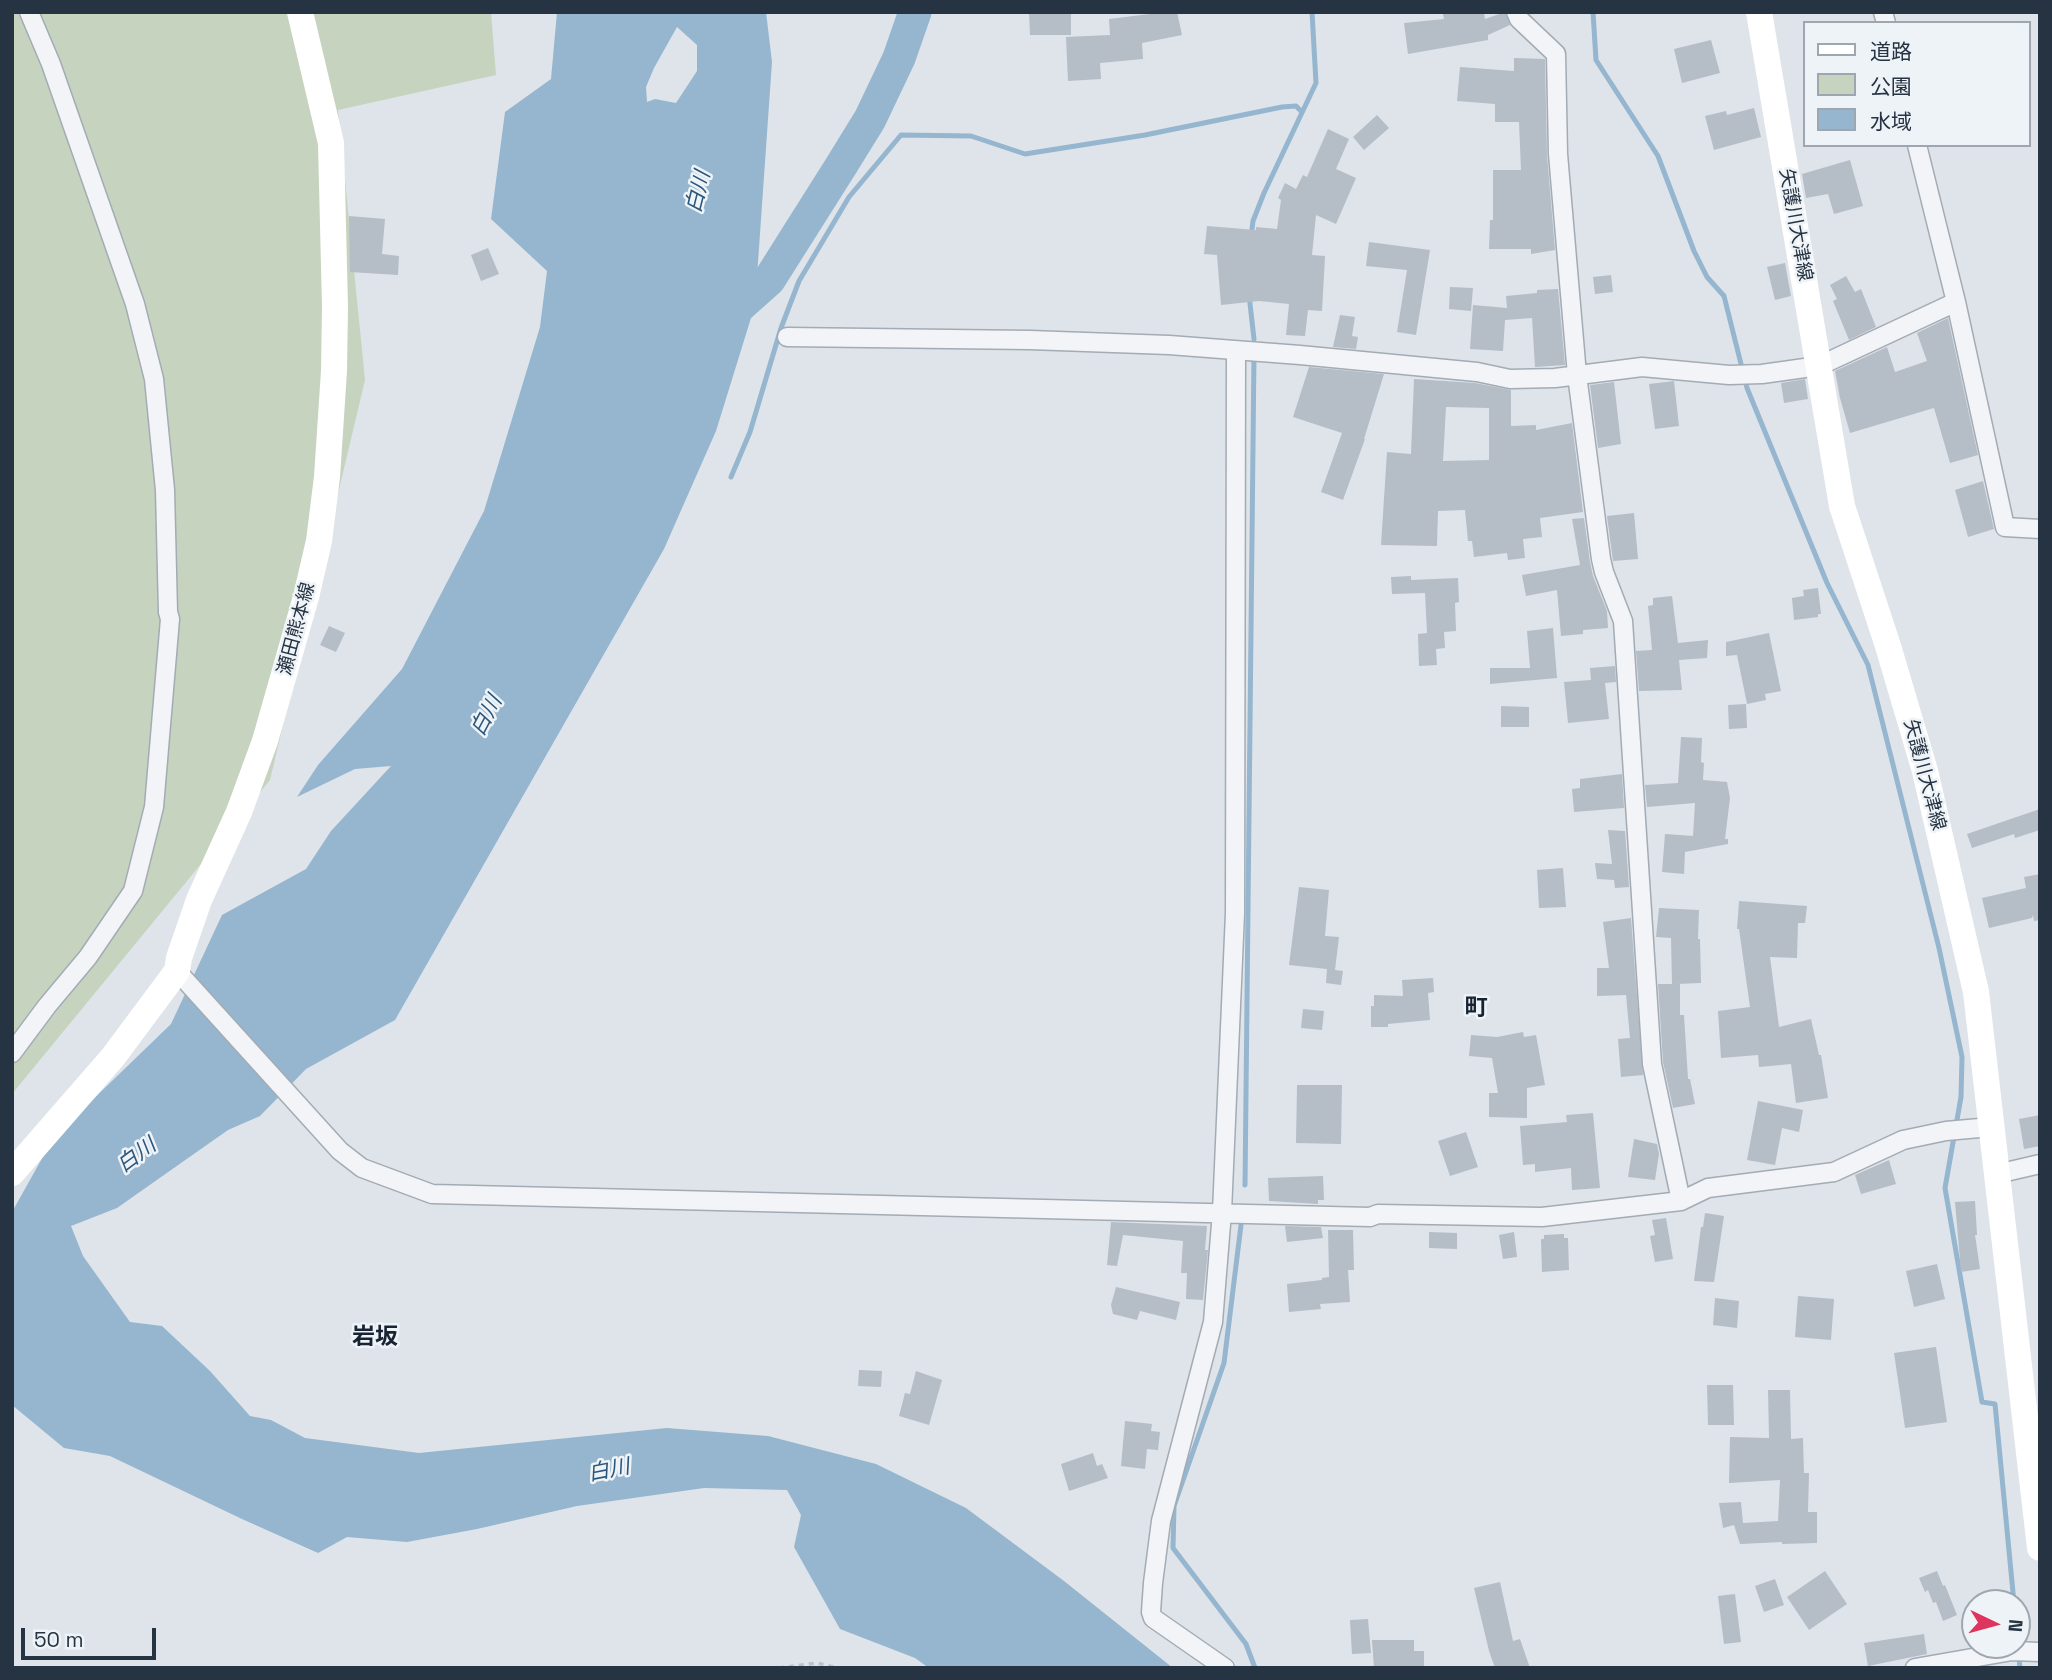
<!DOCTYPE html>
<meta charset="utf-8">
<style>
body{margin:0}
#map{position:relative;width:2052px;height:1680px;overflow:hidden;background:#dee4ea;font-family:"Space Grotesk","Noto Sans JP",sans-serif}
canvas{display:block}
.frame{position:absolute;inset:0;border:14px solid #263342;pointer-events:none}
.legend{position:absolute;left:1803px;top:21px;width:228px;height:126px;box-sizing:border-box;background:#eef3f7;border:2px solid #9ea6af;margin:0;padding:9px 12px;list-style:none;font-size:21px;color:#263342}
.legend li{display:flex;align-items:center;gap:14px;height:35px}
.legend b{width:35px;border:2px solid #9ea6af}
.north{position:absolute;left:1961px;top:1589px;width:70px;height:70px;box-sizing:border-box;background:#eef3f7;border:2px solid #9ea6af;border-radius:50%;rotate:95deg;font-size:19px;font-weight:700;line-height:28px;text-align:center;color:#263342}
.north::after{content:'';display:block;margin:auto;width:24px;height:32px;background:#dd355e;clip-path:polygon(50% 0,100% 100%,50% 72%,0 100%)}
.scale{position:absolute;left:21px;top:1628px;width:135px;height:32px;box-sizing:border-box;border:4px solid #263342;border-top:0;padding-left:9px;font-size:21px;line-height:24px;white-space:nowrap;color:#263342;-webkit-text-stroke:5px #eef3f7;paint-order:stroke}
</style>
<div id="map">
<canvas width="2052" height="1680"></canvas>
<div class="frame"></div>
<ul class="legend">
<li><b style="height:9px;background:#fff"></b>道路</li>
<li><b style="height:19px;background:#c6d4bf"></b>公園</li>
<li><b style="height:19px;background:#95b6ce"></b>水域</li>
</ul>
<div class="north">N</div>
<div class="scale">50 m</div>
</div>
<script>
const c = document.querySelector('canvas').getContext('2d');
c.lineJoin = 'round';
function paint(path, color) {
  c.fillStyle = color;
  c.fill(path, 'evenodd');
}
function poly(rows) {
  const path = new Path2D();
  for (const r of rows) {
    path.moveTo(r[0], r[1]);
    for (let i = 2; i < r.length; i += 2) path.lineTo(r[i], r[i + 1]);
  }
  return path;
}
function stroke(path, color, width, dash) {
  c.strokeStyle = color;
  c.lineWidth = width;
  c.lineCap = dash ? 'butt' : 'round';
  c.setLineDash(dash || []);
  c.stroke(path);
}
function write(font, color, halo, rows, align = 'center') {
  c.font = font + ' "Space Grotesk","Noto Sans JP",sans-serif';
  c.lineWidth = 5;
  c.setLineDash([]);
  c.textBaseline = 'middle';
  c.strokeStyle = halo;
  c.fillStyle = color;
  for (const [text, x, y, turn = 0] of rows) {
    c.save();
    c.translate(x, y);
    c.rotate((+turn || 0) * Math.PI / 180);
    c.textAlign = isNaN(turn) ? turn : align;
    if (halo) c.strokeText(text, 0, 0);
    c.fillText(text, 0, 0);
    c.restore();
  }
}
const green = poly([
 [12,12,491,12,496,75,338,110,365,380,270,780,12,1094]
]);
const water = poly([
 [557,12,766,12,772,62,755,305,716,431,664,549,395,1020,306,1069,260,1116,228,1130,117,1208,71,1226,83,1256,130,1322,162,1326,210,1371,250,1416,271,1420,305,1438,419,1453,667,1428,768,1436,876,1464,966,1508,1064,1581,1173,1668,929,1668,915,1658,840,1629,794,1547,801,1515,787,1490,704,1488,577,1506,477,1529,407,1542,347,1537,318,1553,242,1519,110,1456,64,1448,12,1405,12,1212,54,1137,171,1024,222,915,306,869,331,831,391,766,355,769,297,797,318,765,402,669,484,511,540,327,547,271,491,219,505,112,551,79],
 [677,27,697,45,697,71,676,103,655,99,647,102,646,87,654,68]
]);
const stream = poly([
 [1593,12,1596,60,1658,156,1694,251,1707,277,1724,296,1747,388,1827,583,1868,665,1939,948,1962,1057,1961,1097,1945,1188,1982,1402,1995,1404,2014,1603],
 [1251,237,1253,221,1264,193,1316,83,1312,12],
 [1249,295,1254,339],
 [731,477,750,432,781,328,799,281,849,197,901,135,971,136,1025,154,1145,135,1282,107,1296,106,1302,112],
 [1245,1185,1254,354],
 [1241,1225,1224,1363,1174,1506,1173,1548,1246,1644,1255,1668],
 [2017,1639,2020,1668]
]);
const river = poly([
 [723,321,769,280,841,166,870,119,899,58,915,12]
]);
const building = poly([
 [1029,12,1071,12,1071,35,1030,35],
 [1166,12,1177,12,1182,35,1142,43,1143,59,1100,63,1101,79,1068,81,1066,37,1110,35,1109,19],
 [1453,12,1484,12,1485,19,1505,12,1510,25,1488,35,1488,40,1408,54,1404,23,1444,19,1443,14],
 [1711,40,1720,73,1682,83,1674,49],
 [1514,58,1545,59,1547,155,1555,250,1531,254,1531,249,1489,249,1490,220,1493,220,1493,170,1521,170,1519,122,1495,122,1495,104,1457,101,1460,67,1514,71],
 [1754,108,1761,137,1714,150,1705,116,1726,111,1727,115],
 [1377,115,1389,128,1364,150,1353,137],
 [1328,129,1349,139,1336,169,1356,178,1336,224,1316,215,1312,255,1325,256,1322,311,1308,310,1305,336,1286,335,1289,304,1259,301,1221,305,1217,255,1204,254,1207,226,1256,230,1256,227,1277,229,1281,200,1278,198,1285,183,1296,189,1303,175,1307,177],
 [1850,160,1863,206,1834,214,1828,194,1806,198,1802,174],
 [349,216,385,219,382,254,399,256,398,275,350,272],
 [1369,242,1430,250,1416,335,1397,332,1407,270,1366,266],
 [488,248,499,274,481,281,471,255],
 [1785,263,1791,296,1775,300,1767,267],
 [1611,275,1613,292,1595,294,1593,277],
 [1846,276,1855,292,1861,289,1876,327,1849,340,1833,301,1837,299,1830,285],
 [1450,287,1473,288,1471,311,1449,309],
 [1558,289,1565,365,1535,367,1532,318,1505,320,1503,351,1470,349,1473,305,1507,308,1506,296,1537,293,1537,290],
 [1340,315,1355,317,1352,336,1358,337,1356,349,1333,347],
 [1948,318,1978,455,1950,463,1934,408,1850,433,1840,398,1835,371,1887,347,1895,372,1927,361,1917,333],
 [1309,367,1384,374,1364,439,1365,439,1343,500,1321,492,1342,433,1293,417],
 [1414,379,1475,383,1511,390,1511,426,1536,425,1536,430,1572,423,1583,512,1540,518,1542,537,1523,539,1525,558,1508,560,1507,553,1474,557,1472,541,1468,541,1465,510,1438,511,1437,546,1381,545,1387,452,1411,454],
 [1446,407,1489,408,1489,460,1443,461],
 [1805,379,1808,399,1784,403,1781,383],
 [1674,381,1679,426,1655,429,1649,384],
 [1614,382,1621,444,1598,448,1590,385],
 [1983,481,1994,529,1968,537,1955,490],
 [1634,513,1638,559,1613,561,1607,516],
 [1584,518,1590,562,1593,576,1607,611,1608,628,1583,630,1583,634,1561,636,1557,590,1526,596,1522,575,1580,565,1572,519],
 [1411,576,1411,580,1458,578,1459,602,1455,603,1456,631,1444,632,1445,648,1436,649,1437,665,1419,666,1418,634,1427,633,1425,593,1392,594,1391,577],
 [1818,588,1821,614,1818,614,1818,617,1794,620,1792,598,1804,596,1803,590],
 [1672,596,1678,643,1708,640,1707,658,1679,660,1682,690,1639,691,1636,651,1652,650,1648,606,1653,605,1653,598],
 [329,626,345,633,336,652,320,645],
 [1553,628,1557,678,1490,684,1490,668,1530,668,1527,631],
 [1769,633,1781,691,1765,694,1766,700,1747,704,1737,655,1726,656,1726,642],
 [1615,666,1616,682,1605,683,1609,719,1568,723,1564,682,1591,680,1590,668],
 [1746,704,1747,728,1729,729,1728,705],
 [1501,706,1529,707,1529,727,1501,727],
 [1681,737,1702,738,1701,762,1704,763,1703,780,1727,782,1730,798,1725,839,1728,839,1728,844,1685,852,1684,874,1662,872,1665,834,1693,836,1695,803,1647,807,1645,785,1678,783],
 [1622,774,1624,808,1574,812,1572,789,1580,788,1580,779],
 [2040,809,2040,830,2015,838,2014,834,1972,848,1967,834],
 [1608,830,1625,831,1629,887,1615,888,1614,880,1597,879,1595,863,1612,864],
 [1563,868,1566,907,1539,908,1537,870],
 [2040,874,2040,920,2034,921,2033,915,2032,918,1989,928,1982,898,2026,888,2024,877],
 [1299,887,1329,890,1325,936,1339,937,1335,970,1343,971,1341,985,1326,983,1327,969,1289,965],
 [1739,901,1807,906,1805,923,1798,923,1797,958,1770,957,1779,1027,1811,1019,1819,1055,1821,1055,1828,1098,1796,1103,1791,1064,1759,1067,1758,1055,1721,1058,1718,1011,1750,1007,1739,929,1737,929],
 [1659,908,1699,910,1698,939,1700,939,1701,983,1676,984,1680,984,1680,1015,1684,1015,1688,1079,1690,1079,1695,1104,1673,1108,1663,1062,1658,984,1672,984,1671,938,1656,937],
 [1631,918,1643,1075,1621,1077,1618,1039,1630,1038,1626,995,1597,996,1597,968,1609,968,1603,922],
 [1433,978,1434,992,1428,993,1430,1020,1388,1024,1388,1027,1371,1027,1371,1006,1374,1006,1374,995,1403,996,1402,980],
 [1303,1009,1324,1011,1322,1030,1301,1028],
 [1523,1032,1524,1037,1536,1035,1545,1085,1527,1088,1527,1118,1489,1117,1489,1093,1498,1093,1492,1058,1469,1056,1471,1035,1497,1037],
 [1297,1085,1342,1085,1341,1144,1296,1143],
 [1758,1101,1803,1110,1799,1132,1782,1128,1775,1165,1747,1160],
 [1593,1113,1600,1188,1572,1190,1571,1168,1535,1172,1535,1164,1523,1165,1520,1126,1567,1122,1566,1115],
 [2040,1115,2040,1146,2024,1149,2019,1119],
 [1466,1132,1478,1167,1450,1176,1438,1141],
 [1634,1139,1657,1144,1659,1154,1655,1180,1628,1177],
 [1889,1160,1896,1184,1861,1194,1855,1175],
 [1323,1176,1324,1200,1318,1200,1318,1204,1269,1201,1268,1178],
 [1975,1201,1977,1235,1975,1235,1980,1269,1961,1272,1955,1202],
 [1705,1213,1724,1216,1714,1282,1694,1281,1701,1227,1703,1227],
 [1666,1218,1673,1259,1655,1262,1650,1236,1655,1235,1652,1220],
 [1111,1222,1207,1226,1205,1250,1208,1250,1203,1300,1186,1299,1187,1273,1181,1273,1183,1241,1123,1235,1117,1266,1107,1265],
 [1285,1226,1321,1227,1323,1238,1287,1242],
 [1328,1230,1353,1230,1354,1270,1348,1270,1350,1302,1320,1304,1321,1309,1289,1312,1287,1284,1322,1280,1322,1278,1329,1277],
 [1429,1232,1457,1233,1457,1249,1429,1248],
 [1514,1232,1517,1257,1503,1259,1499,1235],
 [1564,1234,1564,1238,1568,1238,1569,1270,1542,1272,1541,1239,1544,1239,1544,1235],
 [1937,1264,1945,1299,1914,1307,1906,1271],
 [1116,1287,1180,1302,1176,1320,1140,1311,1137,1320,1113,1314,1111,1305],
 [1798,1296,1834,1299,1831,1340,1795,1337],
 [1715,1298,1739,1301,1737,1328,1713,1325],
 [1936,1347,1947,1422,1905,1428,1894,1353],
 [859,1370,882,1371,881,1387,858,1386],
 [916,1371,942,1380,929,1425,899,1416,905,1393,910,1394],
 [1707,1385,1733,1385,1734,1425,1708,1425],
 [1768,1390,1790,1390,1791,1439,1803,1438,1804,1473,1809,1473,1808,1512,1817,1512,1817,1543,1782,1544,1782,1542,1740,1544,1734,1525,1723,1528,1719,1503,1741,1502,1743,1523,1778,1521,1780,1480,1729,1483,1730,1437,1769,1438],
 [1125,1421,1152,1424,1151,1431,1160,1432,1158,1450,1147,1449,1145,1469,1121,1466],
 [1093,1453,1097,1466,1102,1464,1108,1478,1069,1491,1061,1464],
 [1825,1571,1847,1604,1809,1630,1787,1597],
 [1937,1571,1943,1586,1945,1585,1957,1615,1943,1621,1936,1602,1933,1603,1928,1590,1925,1592,1919,1578],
 [1775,1579,1784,1605,1764,1612,1755,1586],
 [1500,1582,1513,1641,1520,1639,1530,1668,1495,1668,1489,1651,1474,1588],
 [1735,1594,1741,1642,1724,1644,1718,1596],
 [1368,1619,1371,1653,1352,1654,1350,1620],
 [1924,1634,1927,1654,1868,1666,1864,1643],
 [1372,1640,1414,1640,1414,1651,1424,1651,1424,1668,1374,1668]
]);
const path = poly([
 [779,1668,817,1663,838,1668]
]);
const street = poly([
 [1516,12,1519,19,1556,54,1558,154,1577,375,1601,559,1604,572,1623,621,1652,1064,1681,1201],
 [1883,12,1886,23],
 [1917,145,1956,302,2005,527,2040,529],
 [787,337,1030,340,1169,345,1300,355,1477,372,1510,379,1555,378,1642,367,1729,375,1762,374,1819,366,1956,302],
 [177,971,340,1151,362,1168,432,1194,1370,1217,1378,1214,1542,1217,1681,1201,1708,1188,1834,1172,1903,1140,1946,1131,1991,1127],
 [12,1053,47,1006,88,957,133,891,154,807,170,619,168,612,165,490,154,379,135,304,51,64,29,12],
 [1997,1174,2040,1164],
 [1225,1668,1153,1618,1151,1612,1153,1583,1161,1521,1213,1322,1222,1212,1235,913,1236,351],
 [1915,1668,2012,1651,2040,1652]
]);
const secondary = poly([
 [1759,12,1842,506,1888,646,1925,771,1976,992,2040,1548],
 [12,1173,113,1057,177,971,179,958,199,900,239,812,265,741,306,597,319,541,327,477,334,371,335,307,331,143,300,12]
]);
const streetNames = [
 ["矢護川大津線",1795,225,80],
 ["瀬田熊本線",297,629,-75],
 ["矢護川大津線",1924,775,75]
];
const waterNames = [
 ["白川",699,192,-76],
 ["白川",487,716,-62],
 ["白川",137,1156,-36],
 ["白川",609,1471,-11]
];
const quarterNames = [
 ["町",1476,1009],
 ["岩坂",375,1338]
];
paint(green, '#c6d4bf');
paint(water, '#95b6ce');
stroke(stream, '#95b6ce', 5);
stroke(river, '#95b6ce', 33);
paint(building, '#b5bdc7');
stroke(street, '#a3abb4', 21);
stroke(path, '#bdc2c8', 3.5, [5, 5]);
stroke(street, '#f2f4f7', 18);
stroke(secondary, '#fff', 26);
write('19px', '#263342', '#eef3f7', streetNames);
write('italic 21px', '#2b567b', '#eef3f7', waterNames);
write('bold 23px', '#182433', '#eef3f7', quarterNames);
</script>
